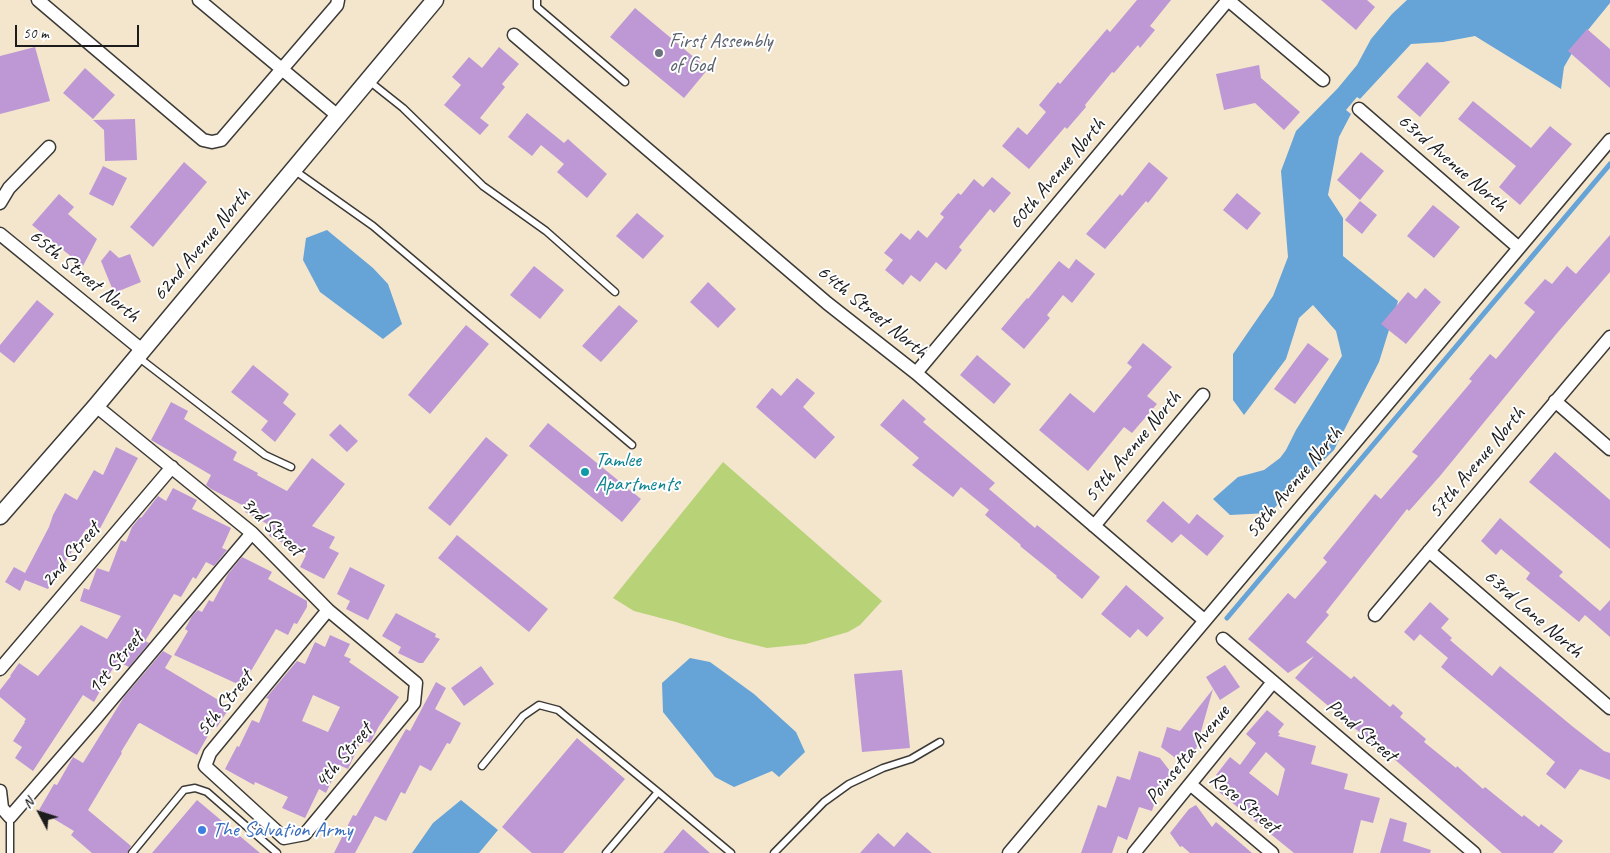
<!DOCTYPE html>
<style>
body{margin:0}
#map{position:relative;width:1610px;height:853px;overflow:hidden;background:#f3e6cd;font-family:Caveat,sans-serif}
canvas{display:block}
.north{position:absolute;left:15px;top:788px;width:50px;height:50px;-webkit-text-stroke:4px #fff;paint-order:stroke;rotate:310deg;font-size:14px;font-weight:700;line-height:20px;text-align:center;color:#1c1c1c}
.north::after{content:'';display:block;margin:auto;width:18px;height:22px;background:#1c1c1c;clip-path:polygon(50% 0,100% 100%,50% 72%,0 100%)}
.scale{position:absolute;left:15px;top:25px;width:124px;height:22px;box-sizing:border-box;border:2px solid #1c1c1c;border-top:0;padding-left:6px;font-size:15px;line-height:18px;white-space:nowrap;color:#1c1c1c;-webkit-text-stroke:4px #fff;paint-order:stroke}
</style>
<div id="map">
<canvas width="1610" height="853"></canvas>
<div class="north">N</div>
<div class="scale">50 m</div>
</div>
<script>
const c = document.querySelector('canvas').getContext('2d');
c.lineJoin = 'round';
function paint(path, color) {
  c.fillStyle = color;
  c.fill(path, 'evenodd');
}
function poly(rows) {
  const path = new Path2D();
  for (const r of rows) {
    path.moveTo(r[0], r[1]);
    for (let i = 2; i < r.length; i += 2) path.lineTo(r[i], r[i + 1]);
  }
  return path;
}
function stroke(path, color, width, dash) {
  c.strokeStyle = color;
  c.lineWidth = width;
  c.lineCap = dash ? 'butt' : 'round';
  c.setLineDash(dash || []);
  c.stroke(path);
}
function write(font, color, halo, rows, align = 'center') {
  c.font = font + ' Caveat,sans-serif';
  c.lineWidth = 4;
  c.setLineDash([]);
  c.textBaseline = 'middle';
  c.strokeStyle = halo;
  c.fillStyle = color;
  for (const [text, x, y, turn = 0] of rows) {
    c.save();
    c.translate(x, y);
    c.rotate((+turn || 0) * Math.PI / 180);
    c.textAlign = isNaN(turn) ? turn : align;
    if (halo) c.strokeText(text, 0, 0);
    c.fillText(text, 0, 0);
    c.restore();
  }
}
const green = poly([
 [723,462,882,601,860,625,848,632,806,644,767,648,727,638,676,622,634,611,613,598]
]);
const water = poly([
 [1407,0,1610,0,1610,3,1579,41,1564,67,1561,89,1475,36,1443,42,1411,44,1360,99,1357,97,1346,110,1351,114,1339,137,1328,195,1343,218,1343,256,1398,301,1379,362,1334,450,1269,513,1230,515,1213,499,1238,477,1264,470,1280,458,1286,450,1296,430,1342,356,1336,331,1313,305,1299,318,1286,359,1244,415,1233,400,1233,354,1273,296,1288,257,1281,171,1296,131,1338,88,1357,65,1371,39,1392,14],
 [327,230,373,268,388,284,402,324,383,339,320,292,303,260,306,238],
 [690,658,710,662,754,694,796,732,805,752,779,777,772,771,734,787,715,777,663,712,662,683],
 [461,800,498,830,479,853,412,853,433,823]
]);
const stream = poly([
 [1227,618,1610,164]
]);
const building = poly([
 [1137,0,1171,0,1150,26,1155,30,1140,48,1138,45,1114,73,1112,72,1085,105,1086,107,1067,129,1065,127,1029,169,1002,146,1018,127,1027,135,1046,112,1039,105,1058,82,1060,84,1107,29,1110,32],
 [1321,0,1367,0,1375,7,1356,30],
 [635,8,708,69,684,98,610,37],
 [1587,29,1610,49,1610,88,1568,51],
 [35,47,50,101,0,114,0,56],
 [499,47,519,64,502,84,505,87,480,118,489,125,480,135,444,105,461,85,452,77,469,57,482,68],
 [1427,62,1450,82,1420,117,1397,97],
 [1259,65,1261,78,1300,112,1284,130,1255,103,1224,110,1216,74],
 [85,68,115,95,93,119,63,93],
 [1473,101,1531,148,1550,126,1572,144,1520,205,1499,187,1516,166,1458,119],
 [527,113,564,143,568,139,607,174,587,198,557,172,564,164,541,145,532,156,508,137],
 [135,119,137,160,105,161,104,130,93,120],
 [1361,152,1384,171,1360,200,1337,180],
 [184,162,207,182,153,247,130,227],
 [1149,162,1168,178,1148,203,1146,201,1105,249,1086,234,1120,194,1122,196],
 [103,166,127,178,113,206,89,194],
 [992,177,1011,193,994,213,990,209,959,247,962,250,946,270,936,262,920,282,911,275,903,285,885,270,893,260,884,253,901,233,910,240,918,230,927,238,944,217,940,214,958,193,961,195,974,179,983,187],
 [1237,193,1261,213,1247,230,1223,210],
 [59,194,74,207,68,214,97,239,83,266,32,225],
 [1360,201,1377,215,1362,234,1345,220],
 [1433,205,1460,227,1434,258,1407,236],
 [637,213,664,236,643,259,616,236],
 [1610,235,1610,272,1558,332,1440,476,1409,511,1407,509,1326,612,1329,615,1306,642,1351,679,1354,676,1390,707,1393,704,1403,713,1400,717,1426,739,1424,742,1456,768,1457,766,1483,789,1485,787,1522,817,1524,815,1539,827,1541,824,1563,841,1553,853,1502,853,1377,744,1376,746,1295,678,1314,656,1288,673,1248,639,1288,593,1295,599,1327,562,1323,558,1375,494,1381,499,1418,456,1412,452,1472,381,1469,379,1490,354,1496,359,1535,312,1524,303,1545,279,1552,284,1567,266,1576,274],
 [110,250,119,258,130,254,141,282,114,293,101,261],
 [1076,259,1095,274,1072,303,1063,295,1047,315,1050,318,1024,349,1001,329,1027,298,1028,299,1059,261,1069,269],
 [534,266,564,290,540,319,510,295],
 [708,282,736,309,718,328,690,302],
 [1425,288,1441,302,1406,344,1381,324,1408,292,1416,299],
 [37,300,54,314,14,363,0,352,0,345],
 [619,305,638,321,601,362,582,346],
 [466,325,489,344,430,414,408,395],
 [1143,343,1172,367,1147,396,1157,404,1132,433,1124,427,1088,471,1039,430,1070,393,1094,413,1132,367,1127,363],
 [1308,343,1329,359,1295,404,1274,389],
 [977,355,1011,384,994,404,960,375],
 [253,365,289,394,283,403,296,414,275,442,261,430,268,421,231,392],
 [797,378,815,393,803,407,835,437,815,459,756,407,772,388,781,396],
 [903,399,926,419,923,422,995,483,989,489,1035,528,1037,525,1100,577,1082,599,1056,577,1057,576,1020,546,1021,545,985,515,989,510,961,487,953,497,912,465,919,458,880,425],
 [171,402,188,411,184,419,237,452,233,460,258,473,257,475,287,491,312,458,345,484,312,526,335,537,329,548,339,553,324,579,300,567,306,555,269,536,273,527,245,512,248,508,211,489,206,485,211,475,151,440],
 [548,423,641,499,622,522,529,446],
 [340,424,358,441,347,452,329,435],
 [486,437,508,455,450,526,428,508],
 [116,447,138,458,97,534,86,529,48,589,25,580,20,591,5,582,14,567,25,573,49,527,53,515,65,493,77,500,94,470,103,475],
 [1555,452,1610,500,1610,549,1529,482],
 [173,488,197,500,192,509,231,528,222,548,227,550,214,566,206,562,196,579,193,577,181,597,174,594,145,641,149,643,129,667,117,661,94,702,83,695,33,771,15,758,22,747,13,741,25,722,24,722,26,719,0,697,0,690,11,676,10,676,19,663,38,676,81,625,107,639,121,616,80,601,84,588,89,590,97,568,109,572,121,540,126,542,132,527,140,517,141,518,158,496,166,501],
 [1163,501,1189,524,1197,514,1224,536,1207,556,1181,534,1172,543,1146,521],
 [1500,518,1563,572,1559,576,1600,611,1610,600,1610,637,1585,615,1579,622,1526,579,1530,573,1501,549,1496,555,1481,541],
 [457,535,548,609,529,632,438,558],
 [242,557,272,572,268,579,307,601,307,607,297,624,294,623,288,635,276,629,242,686,174,655,188,631,185,629,192,616,198,610,202,612,209,600,213,602,228,574],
 [350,567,385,585,368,620,346,609,350,601,337,594],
 [1126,585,1164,618,1147,637,1138,629,1130,638,1101,614],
 [1430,602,1449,619,1441,628,1452,638,1450,640,1492,676,1500,666,1572,726,1604,751,1610,753,1610,780,1580,769,1565,789,1546,774,1555,762,1441,667,1448,658,1420,634,1414,641,1404,632],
 [396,613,436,634,435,637,440,639,423,663,419,663,398,653,401,647,382,636],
 [330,635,350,644,344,656,351,659,349,662,399,697,379,726,370,743,362,739,348,769,339,765,326,793,319,789,305,818,282,808,288,797,255,782,254,785,225,769,237,746,239,747,252,720,259,723,269,699,266,698,297,661,305,664,315,642,325,647],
 [313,695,340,707,328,732,302,721],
 [163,651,172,656,165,668,230,707,217,727,214,725,197,755,140,723,138,724,121,752,122,753,88,810,131,846,127,853,92,853,71,835,74,831,39,810,54,784,57,785,73,757,83,763,124,697],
 [1225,665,1240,687,1220,700,1206,677],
 [481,666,494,684,464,706,451,688],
 [902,670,910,748,862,752,854,674],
 [436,682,446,688,435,709,461,723,450,744,447,743,431,771,420,765,405,794,401,792,386,821,375,816,355,853,334,853,353,815,356,816,406,729,410,731],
 [1213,689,1193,760,1180,757,1178,760,1161,747,1167,727,1180,731],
 [1267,710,1284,724,1278,732,1280,734,1278,736,1316,746,1311,764,1348,774,1344,789,1380,798,1373,823,1361,820,1353,853,1294,853,1219,792,1226,783,1216,775,1230,757,1240,765,1256,743,1246,734],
 [1266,752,1285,769,1278,796,1249,773],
 [577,738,625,779,563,853,532,853,502,827],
 [1139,751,1160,758,1173,775,1169,788,1160,785,1152,811,1139,807,1127,840,1118,836,1112,853,1081,853,1098,805,1106,808,1117,776,1130,780],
 [197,800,260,853,152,853],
 [1196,805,1212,827,1216,822,1252,853,1190,853,1182,846,1180,847,1170,833,1189,809],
 [1390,818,1407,823,1403,841,1431,850,1430,853,1380,853],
 [683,829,710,853,663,853],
 [907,832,932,853,860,853,878,833,894,847]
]);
const service = poly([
 [537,0,537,7,625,82],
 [369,81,403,108,483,186,546,231,615,292],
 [294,170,373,226,632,445],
 [138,357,265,455,291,467],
 [482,766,523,716,539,705,558,710,658,792],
 [10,817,10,853],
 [132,853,184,790,195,788,207,792,277,853],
 [606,853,658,792,731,853],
 [774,853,824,802,849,784,883,768,911,759,940,742]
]);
const minor = poly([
 [38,0,203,140,212,142,221,140,337,5,338,0],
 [199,0,338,116],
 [1228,0,1323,80],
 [514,35,827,303,916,373,1204,620],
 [1359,109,1519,248],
 [0,203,9,188,49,147],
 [0,234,142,350],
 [916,373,1228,0],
 [1555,401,1610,449],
 [96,406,252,533,328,610,416,683,414,703,305,834,284,838,205,766,210,753,328,610],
 [1094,526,1203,395],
 [1429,551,1610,708],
 [1375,615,1610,337],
 [1223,639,1474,853],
 [0,669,172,467],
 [1190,784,1272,853],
 [0,791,2,808,10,817,96,718,252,533],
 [1009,853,1610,140],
 [1134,853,1273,682]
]);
const tertiary = poly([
 [0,516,96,406,435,0]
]);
const markers = [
 [659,53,5,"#6b7280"],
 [585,472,5,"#0f9aa8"],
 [202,830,5,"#3f7fe0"]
];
const worshipNames = [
 ["First Assembly",669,41],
 ["of God",669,65]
];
const streetNames = [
 ["63rd Avenue North",1452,163,41],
 ["60th Avenue North",1057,174,-50],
 ["62nd Avenue North",202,245,-50],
 ["65th Street North",84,276,39],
 ["64th Street North",872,312,39],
 ["59th Avenue North",1133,447,-50],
 ["57th Avenue North",1477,463,-50],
 ["58th Avenue North",1294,483,-50],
 ["3rd Street",272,527,43],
 ["2nd Street",71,555,-49],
 ["63rd Lane North",1533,614,41],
 ["1st Street",116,663,-50],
 ["5th Street",225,704,-51],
 ["Pond Street",1361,731,40],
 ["Poinsetta Avenue",1188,755,-51],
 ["4th Street",344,756,-50],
 ["Rose Street",1244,803,40]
];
const cultureNames = [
 ["Tamlee",595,460],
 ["Apartments",595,484]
];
const shopNames = [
 ["The Salvation Army",212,830]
];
paint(green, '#b8d278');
paint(water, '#66a3d7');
stroke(stream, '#66a3d7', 5);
paint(building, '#be98d5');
stroke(service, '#3c3a37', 9);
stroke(minor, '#3c3a37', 15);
stroke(tertiary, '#3c3a37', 19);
stroke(service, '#fff', 6);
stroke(minor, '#fff', 12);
stroke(tertiary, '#fff', 16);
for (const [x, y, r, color] of markers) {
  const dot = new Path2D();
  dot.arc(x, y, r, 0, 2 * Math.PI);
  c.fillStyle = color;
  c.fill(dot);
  stroke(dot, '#fff', 2);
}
write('21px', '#5b616d', '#fff', worshipNames, 'left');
write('21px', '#1c1c1c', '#fff', streetNames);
write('21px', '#0d838f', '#fff', cultureNames, 'left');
write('21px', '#366cbe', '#fff', shopNames, 'left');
</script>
